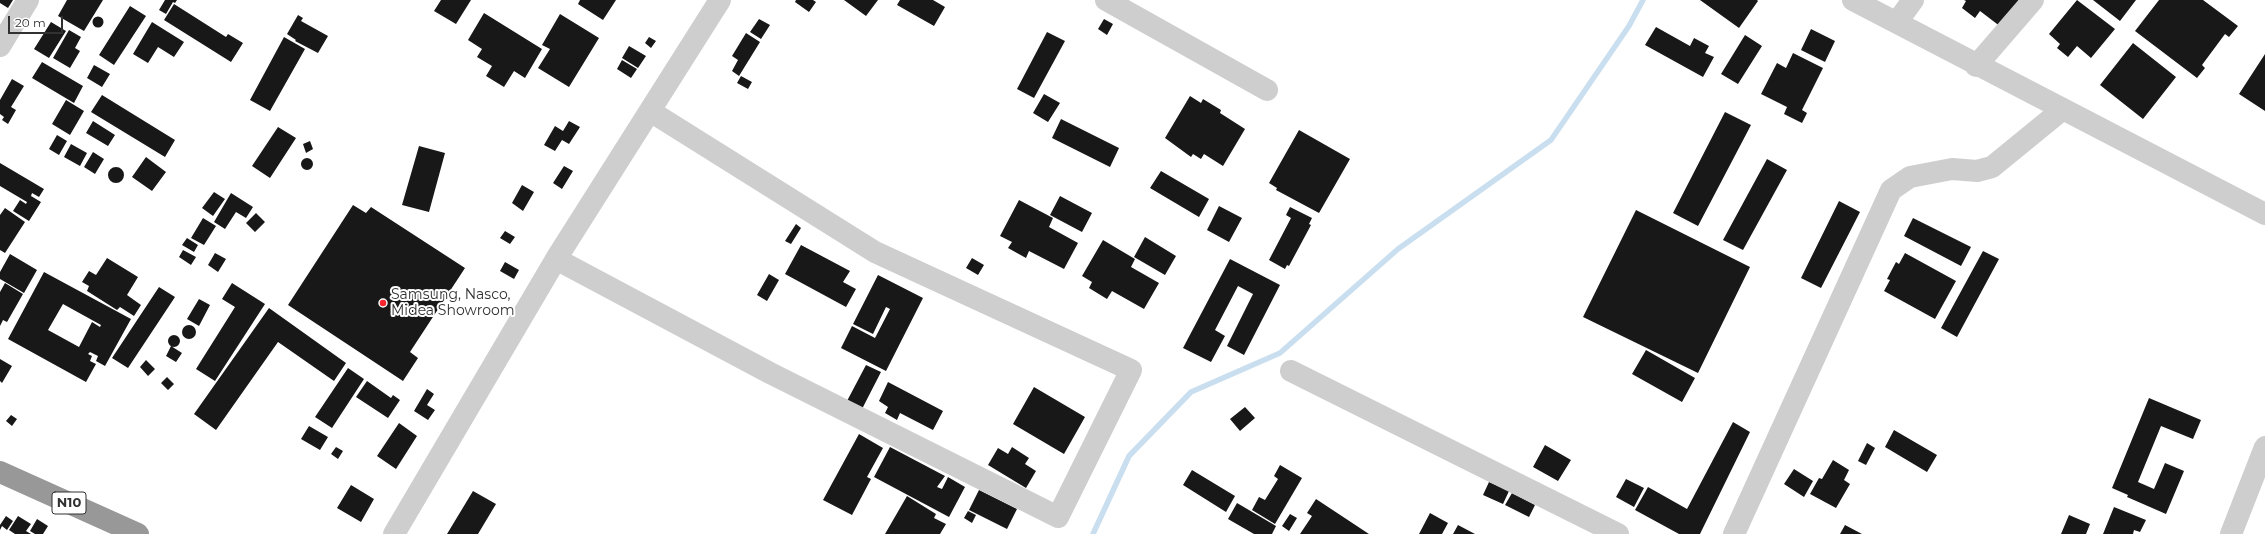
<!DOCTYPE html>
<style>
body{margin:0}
#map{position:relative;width:2265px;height:534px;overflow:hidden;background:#fff;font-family:Montserrat,sans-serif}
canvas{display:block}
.scale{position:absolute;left:8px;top:16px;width:55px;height:18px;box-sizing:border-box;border:2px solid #313131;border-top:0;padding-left:5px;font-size:12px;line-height:14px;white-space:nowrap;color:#313131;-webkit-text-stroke:3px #fff;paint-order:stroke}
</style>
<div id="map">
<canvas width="2265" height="534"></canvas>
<div class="scale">20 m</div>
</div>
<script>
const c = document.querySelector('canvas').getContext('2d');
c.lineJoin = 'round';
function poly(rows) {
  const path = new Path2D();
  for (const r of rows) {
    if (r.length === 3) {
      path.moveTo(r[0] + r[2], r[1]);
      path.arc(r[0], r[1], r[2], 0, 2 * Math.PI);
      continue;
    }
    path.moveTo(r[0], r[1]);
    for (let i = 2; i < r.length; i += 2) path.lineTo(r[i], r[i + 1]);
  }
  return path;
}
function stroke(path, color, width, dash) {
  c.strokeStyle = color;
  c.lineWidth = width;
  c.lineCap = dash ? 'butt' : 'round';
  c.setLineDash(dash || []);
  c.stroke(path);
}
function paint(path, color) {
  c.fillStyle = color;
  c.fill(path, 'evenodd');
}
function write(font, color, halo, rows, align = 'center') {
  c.font = font + ' Montserrat,sans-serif';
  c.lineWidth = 4;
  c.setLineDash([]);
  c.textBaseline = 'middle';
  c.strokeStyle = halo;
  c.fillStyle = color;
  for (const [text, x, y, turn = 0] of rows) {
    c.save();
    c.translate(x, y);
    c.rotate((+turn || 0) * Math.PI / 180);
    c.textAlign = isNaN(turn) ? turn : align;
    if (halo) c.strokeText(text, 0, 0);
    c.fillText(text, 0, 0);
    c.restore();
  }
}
const stream = poly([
 [1093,534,1129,456,1191,392,1280,353,1398,249,1551,140,1629,26,1643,0]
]);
const building = poly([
 [0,0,13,0,8,8,0,3],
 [67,0,103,0,84,31,58,16],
 [165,0,177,0,175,3,173,2,166,14,159,10],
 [441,0,471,0,456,24,434,11],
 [580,0,616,0,603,20,578,4],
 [796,0,813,0,816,2,809,12,795,2],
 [844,0,878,0,866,16],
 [900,0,933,0,945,7,934,26,897,5],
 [1700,0,1757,0,1758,1,1739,28],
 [1964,0,2018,0,2020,2,2001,27,1980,11,1975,18,1962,8,1966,1],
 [2077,0,2115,29,2091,58,2077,46,2068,57,2057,48,2060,44,2049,34],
 [2093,0,2136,0,2120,21],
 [2159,0,2203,0,2238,26,2229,37,2225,34,2202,65,2205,68,2197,78,2135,31],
 [174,4,226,37,228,34,243,43,231,62,164,20],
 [130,6,146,16,114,65,99,55],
 [484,13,542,49,525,78,514,71,504,87,486,76,492,66,477,57,482,49,468,40],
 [560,14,599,38,569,87,538,68,550,49,542,45],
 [298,15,303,18,301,21,328,36,318,53,295,41,296,40,287,34],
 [98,22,5.5],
 [759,19,770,25,761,39,750,32],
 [1104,19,1113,24,1107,35,1098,29],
 [51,22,66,31,49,58,34,49],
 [152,22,184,42,174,57,158,47,148,63,133,54],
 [1656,27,1690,46,1694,38,1709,46,1705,53,1714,57,1703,77,1645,45],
 [1811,29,1835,41,1825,62,1801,50],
 [69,30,81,37,75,48,80,51,70,68,53,58],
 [1047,32,1065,41,1034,98,1017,89],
 [746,33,760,42,739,76,732,71,738,60,732,56],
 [1745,35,1762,46,1738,84,1721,74],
 [284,37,305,49,270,111,250,100],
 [649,37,656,41,651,48,645,43],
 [2133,43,2176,77,2143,119,2100,85],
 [629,46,646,56,638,68,622,58],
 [1793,53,1823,68,1802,110,1807,113,1802,123,1784,114,1787,107,1761,94,1777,63,1786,68],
 [2265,54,2265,111,2239,94],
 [622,60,637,69,631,78,617,69],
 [42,62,83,86,74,103,32,78],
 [94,65,110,74,102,87,87,78],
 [741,76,752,82,748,89,737,83],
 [12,79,24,86,11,107,16,110,8,124,2,120,4,117,0,114,0,100],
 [1044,94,1060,103,1048,122,1033,113],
 [102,95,175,140,165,157,91,112],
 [1190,96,1201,103,1203,99,1221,110,1220,113,1245,129,1223,166,1204,154,1201,159,1193,154,1191,157,1165,138],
 [66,100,84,111,70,135,52,124],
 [1725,112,1751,125,1698,226,1673,213],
 [1061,119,1119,148,1110,167,1052,138],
 [93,121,115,135,108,146,86,133],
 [569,121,580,127,569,144,562,140,555,151,544,145,555,126,563,131],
 [278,127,296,138,270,178,252,166],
 [1299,130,1350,159,1319,213,1276,190,1277,188,1269,183],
 [57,135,67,141,59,155,49,149],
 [310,141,313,149,306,153,303,144],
 [71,144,87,153,80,166,64,157],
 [419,146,445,153,429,212,402,205],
 [93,152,104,159,95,174,84,167],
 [146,157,166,172,152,191,132,177],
 [307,164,6],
 [1767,159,1787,170,1743,250,1723,240],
 [0,163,44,189,39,197,32,193,31,196,41,202,29,221,13,211,20,200,26,204,27,202,0,186],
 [564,166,573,171,562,189,553,183],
 [116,175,8],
 [1161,171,1209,199,1199,217,1150,188],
 [522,185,534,192,523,211,512,203],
 [214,192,225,199,213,216,202,208],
 [231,193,253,207,246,218,236,212,225,229,214,222],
 [1060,196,1092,213,1082,232,1050,215],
 [1019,200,1053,218,1049,227,1078,243,1064,269,1029,251,1026,258,1008,248,1012,242,1000,236],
 [1839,201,1860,212,1821,288,1801,278],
 [353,205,366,213,371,207,465,268,410,352,418,358,403,381,288,305],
 [1219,206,1242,218,1229,242,1207,230],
 [1290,207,1312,218,1309,224,1311,225,1289,266,1287,265,1285,269,1269,260,1291,218,1286,215],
 [5,208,25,222,5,253,0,250,0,215],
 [1636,210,1750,267,1698,373,1583,317],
 [256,213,265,222,255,232,246,223],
 [203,218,216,226,204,245,191,238],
 [1913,218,1971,247,1961,266,1904,236],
 [796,224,801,228,791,244,785,241],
 [505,231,515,237,510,244,500,238],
 [1145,237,1176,256,1165,275,1134,257],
 [187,238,198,245,194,252,182,245],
 [1103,240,1135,259,1131,267,1159,283,1144,309,1112,291,1107,299,1089,288,1092,282,1082,276],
 [801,245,850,271,843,282,856,289,846,307,785,274],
 [183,250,196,257,191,265,179,257],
 [1983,251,1999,259,1957,337,1941,328],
 [215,253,226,259,218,272,208,265],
 [1905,253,1956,281,1935,319,1884,291,1890,280,1887,279,1896,262,1899,264],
 [10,254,37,270,24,293,0,279,0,272],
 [107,258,138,277,127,295,141,305,134,316,120,307,117,310,87,291,89,286,82,282,89,271,96,275],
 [972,258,984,265,978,275,966,268],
 [1230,259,1280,285,1244,355,1227,346,1253,294,1238,286,1215,330,1225,336,1211,362,1183,348],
 [505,262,519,270,514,279,500,271],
 [44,272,131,319,105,366,96,361,98,356,90,352,88,354,92,356,90,361,96,364,86,382,8,339],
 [63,304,101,325,100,327,92,322,79,347,48,330],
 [769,274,779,280,767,301,757,295],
 [878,275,923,298,886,371,841,348,852,326,875,338,890,309,886,307,873,334,853,324],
 [5,283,23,294,7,322,3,320,0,326,0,292],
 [232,283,265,304,215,381,196,369,235,307,222,299],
 [159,287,175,297,128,368,112,358],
 [199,299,210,305,199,326,187,319],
 [269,308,346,363,334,381,278,342,216,430,194,414],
 [189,332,7],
 [174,341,6],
 [171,346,182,353,176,362,166,356],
 [1646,350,1695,378,1682,402,1632,374],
 [0,359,12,366,2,383,0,381],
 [146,360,155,369,148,376,140,367],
 [866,365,881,372,862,409,847,401],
 [348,368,364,379,332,428,315,417],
 [167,377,174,384,168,390,161,383],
 [367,381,391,398,393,395,400,400,388,418,356,397],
 [888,382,943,411,933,430,900,413,897,420,885,413,888,407,879,401],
 [1034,387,1085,417,1064,454,1013,424],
 [427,389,434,394,427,405,435,410,428,420,414,411],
 [2149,398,2201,420,2193,439,2161,426,2138,482,2154,489,2165,463,2184,471,2166,514,2127,497,2128,495,2112,488],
 [1245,407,1255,418,1240,431,1230,419],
 [11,415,17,419,12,426,6,421],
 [1733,422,1750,432,1700,534,1679,534,1635,510,1648,487,1687,509],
 [399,423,417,436,396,469,377,456],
 [309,426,328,437,320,450,301,439],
 [1894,430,1937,455,1927,472,1885,447],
 [859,434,883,448,867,477,871,479,852,515,823,500],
 [1867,443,1875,448,1866,465,1858,461],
 [1545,445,1571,460,1558,481,1533,467],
 [336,447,343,451,338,459,331,454],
 [890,447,945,476,937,487,942,489,948,477,965,487,949,517,874,477],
 [1012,447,1029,458,1025,464,1036,471,1026,488,988,465,998,448,1008,454],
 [1833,460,1849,470,1844,480,1850,484,1836,508,1810,494,1819,478,1822,479],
 [1280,465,1302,478,1275,524,1252,510,1259,497,1265,500,1278,479,1274,476],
 [1794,469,1813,481,1804,497,1784,484],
 [1192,470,1235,496,1226,512,1183,485],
 [1626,479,1644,488,1634,507,1616,497],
 [1489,482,1509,491,1503,504,1483,495],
 [351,485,374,499,361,522,337,508],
 [979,490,1017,509,1007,529,969,510],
 [473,491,496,504,478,534,447,534],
 [1512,493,1535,505,1529,517,1505,505],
 [907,496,936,514,934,518,946,524,940,534,885,534],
 [1316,499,1369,534,1300,534,1312,516,1307,513],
 [1237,503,1276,526,1272,534,1254,534,1228,519],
 [2114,507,2146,520,2140,532,2134,530,2133,534,2103,534],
 [968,511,976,515,972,523,964,518],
 [1430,513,1448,523,1442,534,1419,534],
 [1290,514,1297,518,1289,531,1282,526],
 [2069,515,2090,524,2086,534,2061,534],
 [6,516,13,521,7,530,2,526,0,530,0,525],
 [18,516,31,524,26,531,31,534,15,534,9,530],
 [37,519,48,526,43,534,35,534,30,531],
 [1458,525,1475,534,1453,534],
 [1845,525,1862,534,1840,534]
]);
const minor = poly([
 [1106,0,1267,90],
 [1853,0,2265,214],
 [1897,22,1913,0],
 [0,46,28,0],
 [1976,66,2033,0],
 [556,259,770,373,1058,517,1131,370,875,252,650,111],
 [1291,371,1618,534],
 [394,534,556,259,720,0],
 [1734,534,1891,190,1910,177,1952,169,1977,171,1992,167,2063,109],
 [2231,534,2265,447]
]);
const highway = poly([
 [0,472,138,534]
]);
const markers = [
 [383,303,4,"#f6252e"]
];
const shields = [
 [69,503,34]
];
const shieldNames = [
 ["N10",69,503]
];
const poiNames = [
 ["Samsung, Nasco,",391,295],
 ["Midea Showroom",391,311]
];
stroke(stream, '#c9dff0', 5.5);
paint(building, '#181818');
stroke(minor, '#cecece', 22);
stroke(highway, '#989898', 22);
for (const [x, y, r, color] of markers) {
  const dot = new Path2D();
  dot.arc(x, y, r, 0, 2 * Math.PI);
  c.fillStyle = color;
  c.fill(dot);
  stroke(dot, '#fff', 1.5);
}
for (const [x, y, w] of shields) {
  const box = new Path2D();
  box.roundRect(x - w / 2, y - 11, w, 22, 3);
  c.fillStyle = '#fff';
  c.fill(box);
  stroke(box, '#313131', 1);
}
write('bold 13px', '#313131', null, shieldNames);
write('14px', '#313131', '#fff', poiNames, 'left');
</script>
